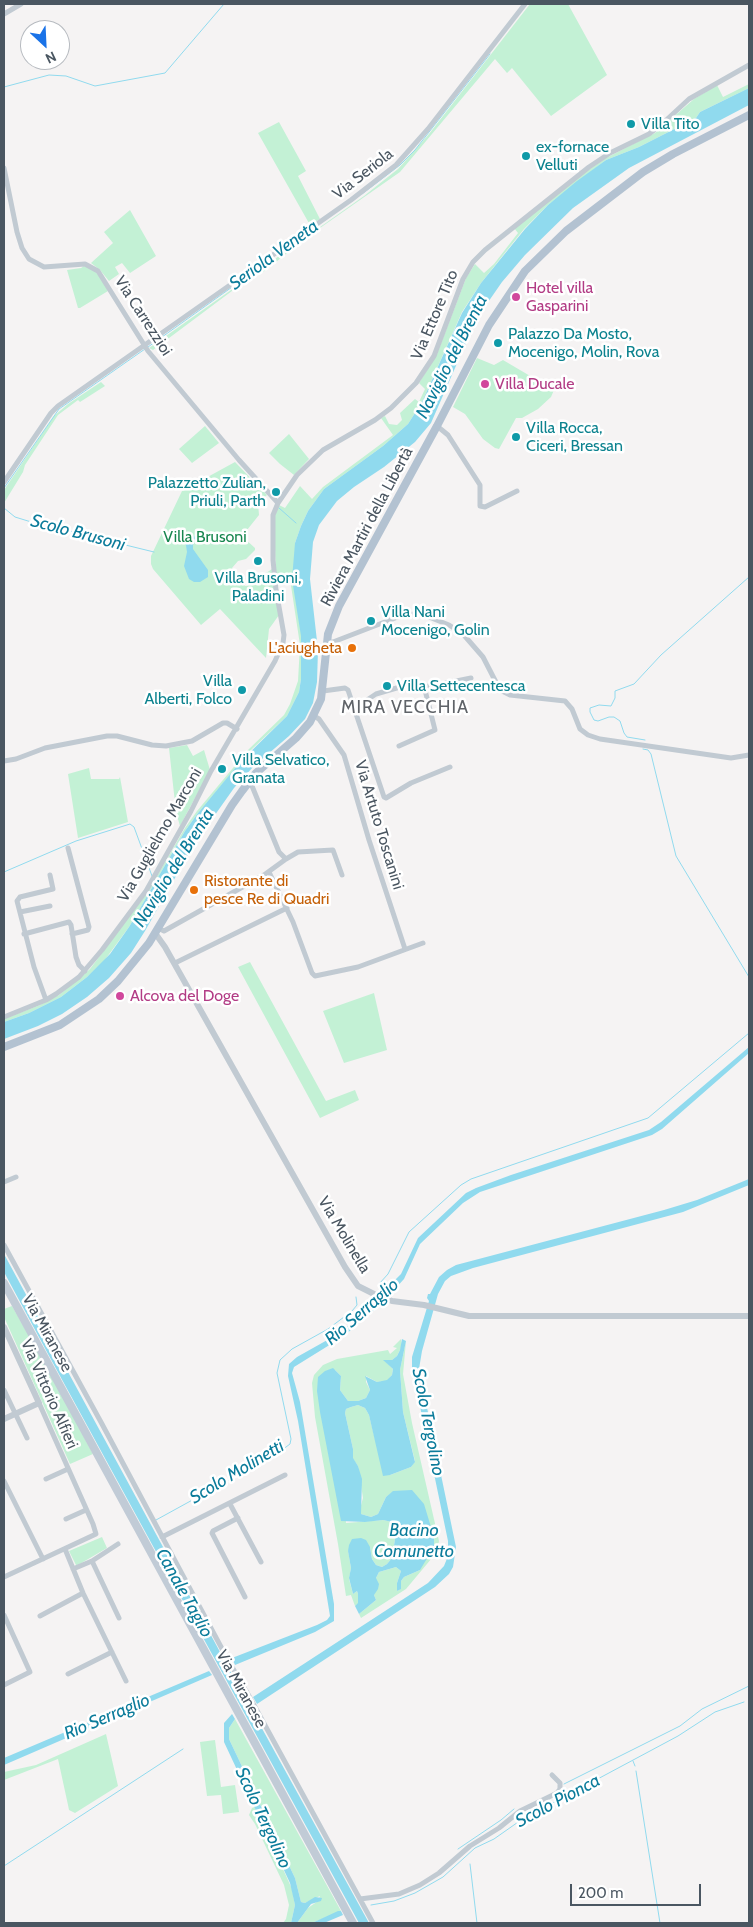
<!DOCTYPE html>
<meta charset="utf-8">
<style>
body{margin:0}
#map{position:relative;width:753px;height:1927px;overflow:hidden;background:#f5f3f3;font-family:Cabin,sans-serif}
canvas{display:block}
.frame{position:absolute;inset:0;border:5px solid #4a5661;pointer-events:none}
.north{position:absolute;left:20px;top:20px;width:50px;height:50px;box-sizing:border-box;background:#fff;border:1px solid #b7bbc0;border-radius:50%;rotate:155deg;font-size:14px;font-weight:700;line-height:20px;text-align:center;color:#4a5661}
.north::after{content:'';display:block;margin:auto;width:18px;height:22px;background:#1a73e8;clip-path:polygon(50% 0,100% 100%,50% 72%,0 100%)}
.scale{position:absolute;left:570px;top:1884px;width:131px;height:22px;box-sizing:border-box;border:2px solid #4a5661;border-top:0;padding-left:6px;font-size:15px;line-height:18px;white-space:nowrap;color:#4a5661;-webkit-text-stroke:4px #fff;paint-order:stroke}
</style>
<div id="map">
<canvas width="753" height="1927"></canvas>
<div class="frame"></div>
<div class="north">N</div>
<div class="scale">200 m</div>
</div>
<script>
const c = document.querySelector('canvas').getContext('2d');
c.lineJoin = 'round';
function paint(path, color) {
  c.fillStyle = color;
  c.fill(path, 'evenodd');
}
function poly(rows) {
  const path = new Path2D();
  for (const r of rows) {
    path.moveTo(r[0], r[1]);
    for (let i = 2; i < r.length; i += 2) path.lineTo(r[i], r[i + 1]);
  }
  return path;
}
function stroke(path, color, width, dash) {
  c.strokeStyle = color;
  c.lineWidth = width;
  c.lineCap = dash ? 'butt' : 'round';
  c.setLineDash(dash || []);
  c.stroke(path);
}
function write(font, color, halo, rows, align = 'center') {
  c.font = font + ' Cabin,sans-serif';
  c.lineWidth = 5;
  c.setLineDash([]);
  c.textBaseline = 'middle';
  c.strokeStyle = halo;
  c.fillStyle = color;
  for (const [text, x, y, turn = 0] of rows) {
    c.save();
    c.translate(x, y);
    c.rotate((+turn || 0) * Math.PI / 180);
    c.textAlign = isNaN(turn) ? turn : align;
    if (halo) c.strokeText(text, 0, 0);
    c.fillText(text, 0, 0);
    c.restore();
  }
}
const green = poly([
 [530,4,568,4,607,75,551,116,512,68,507,73,495,59,400,172,310,235,262,273,260,271,244,282,153,350,149,348,364,196,398,169,429,134],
 [749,84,749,88,700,112,696,118,639,147,606,160,548,205,524,229,500,259,481,283,462,312,422,402,408,424,383,446,324,489,308,511,301,526,295,543,302,645,301,679,299,692,287,716,251,750,198,813,185,831,129,927,104,961,87,977,61,997,29,1013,4,1022,4,1019,40,1005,59,995,90,969,147,893,185,828,197,811,248,750,284,715,290,704,298,681,300,645,290,579,276,580,274,518,279,505,285,508,300,486,312,499,323,487,393,435,381,418,385,416,389,424,397,425,402,420,400,413,415,399,419,402,425,389,419,383,437,354,466,278,475,264,484,273,494,264,518,233,514,228,568,184,606,158,655,133,694,99,717,85,723,97],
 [279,122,306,171,298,176,320,219,310,225,258,133],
 [130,210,156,256,130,273,122,263,115,267,119,274,109,281,100,270,91,263,113,243,104,232],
 [84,266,94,270,102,279,108,291,80,308,78,308,67,270,81,268],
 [477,358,494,365,503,360,554,390,551,397,538,409,522,418,516,418,499,449,495,448,483,439,465,414,453,407],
 [101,382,105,386,80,402,78,400,58,415,25,465,23,472,4,503,4,490,54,416,68,404],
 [205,426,219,443,192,463,179,449],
 [289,434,309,459,294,475,280,464,269,453],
 [235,462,267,495,258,503,259,515,247,530,244,538,255,548,255,550,246,559,238,561,232,568,245,586,247,586,272,569,279,615,269,629,266,658,220,609,201,625,153,569,151,564,151,556,182,491],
 [187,745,193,756,204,750,210,770,180,826,176,812,169,748],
 [89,768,91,779,119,779,120,777,128,822,78,838,68,774],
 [250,962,326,1101,355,1090,359,1100,320,1118,238,967],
 [374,993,387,1050,344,1063,323,1011],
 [12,1306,40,1355,93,1454,70,1464,4,1317,4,1309],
 [401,1339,402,1346,397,1356,392,1360,384,1360,393,1369,392,1375,387,1381,377,1382,366,1376,366,1382,370,1390,366,1398,358,1401,348,1401,340,1390,341,1376,335,1370,346,1523,383,1520,392,1522,396,1533,392,1558,387,1564,382,1567,376,1565,372,1559,370,1547,348,1550,351,1568,349,1579,353,1594,357,1591,358,1594,358,1604,355,1606,351,1595,346,1596,338,1544,315,1417,312,1383,314,1375,323,1365,337,1359,388,1350,390,1354,397,1348,393,1347],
 [406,1341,403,1374,412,1423,439,1541,437,1552,406,1589,361,1618,359,1614,376,1600,374,1595,376,1578,379,1572,396,1567,401,1571,397,1583,397,1591,400,1589,401,1581,404,1577,420,1570,393,1492,386,1497,378,1514,371,1517,361,1514,360,1509,363,1498,358,1466,353,1459,353,1449,345,1413,346,1409,351,1407,358,1405,365,1408,369,1415,375,1439,390,1475,411,1467,415,1461,403,1412,400,1370],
 [102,1537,107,1548,78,1565,76,1565,69,1551],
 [235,1719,341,1911,312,1923,297,1923,308,1908,318,1901,320,1896,305,1903,301,1902,295,1878,229,1739,229,1728],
 [106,1734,118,1786,75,1813,69,1810,68,1805,58,1759,4,1780,4,1772,36,1765],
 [215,1740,221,1787,235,1785,239,1812,223,1814,221,1795,207,1796,200,1742],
 [255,1807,292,1889,295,1905,291,1923,283,1923,286,1919,289,1905,284,1885,255,1824,249,1815,252,1808]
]);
const water = poly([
 [749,88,749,105,629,168,573,208,525,255,502,282,484,308,469,336,431,423,415,442,384,467,354,487,337,501,319,525,313,542,310,579,318,650,317,682,313,703,305,719,289,736,253,767,234,788,193,846,145,931,131,953,109,978,87,997,62,1014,38,1026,4,1039,4,1022,29,1013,61,997,87,977,110,954,129,927,185,831,198,813,241,761,287,716,299,692,301,679,301,636,292,579,295,543,301,526,308,511,324,489,383,446,408,424,422,402,462,313,481,283,525,229,548,205,577,181,606,160,639,147,696,118,700,112],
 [192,534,196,538,193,545,193,549,208,570,208,577,200,582,194,582,189,579,184,566,187,552,185,539],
 [749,1047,749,1053,662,1129,652,1135,480,1192,463,1203,420,1244,404,1279,383,1302,344,1336,294,1367,292,1373,300,1402,334,1604,334,1621,315,1632,235,1665,232,1658,317,1625,327,1620,330,1616,298,1421,288,1376,289,1364,297,1357,338,1334,377,1300,382,1293,401,1274,418,1238,466,1193,476,1188,511,1175,649,1130,661,1122],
 [749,1179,749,1185,683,1212,473,1268,451,1276,445,1281,438,1294,422,1351,419,1369,456,1547,453,1567,449,1574,435,1587,257,1704,253,1697,428,1583,444,1566,448,1556,448,1541,412,1368,412,1357,429,1301,427,1298,428,1294,430,1294,439,1277,447,1270,456,1265,664,1210,697,1200],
 [4,1254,226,1663,369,1923,359,1923,48,1354,4,1272],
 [402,1339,406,1341,400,1370,403,1412,415,1462,411,1467,390,1475,383,1476,369,1415,365,1408,358,1405,351,1407,346,1409,345,1413,353,1449,353,1458,358,1466,362,1479,361,1514,371,1517,378,1514,386,1497,393,1491,412,1490,424,1504,434,1537,434,1547,420,1570,404,1577,401,1581,401,1589,397,1591,397,1583,401,1571,396,1567,379,1572,376,1578,379,1584,378,1589,374,1595,376,1600,359,1614,355,1606,358,1603,358,1594,357,1591,353,1594,349,1578,351,1568,348,1551,349,1545,352,1539,361,1538,366,1540,370,1547,372,1559,376,1565,382,1567,387,1564,392,1558,396,1533,392,1522,383,1520,365,1522,341,1521,320,1412,317,1391,318,1377,325,1371,333,1368,341,1376,340,1390,348,1401,358,1401,366,1398,370,1390,365,1376,377,1382,387,1380,392,1375,393,1369,383,1360,392,1360,397,1356,400,1350],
 [209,1671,212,1675,4,1765,4,1758],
 [232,1714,235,1719,229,1728,229,1739,295,1878,301,1902,305,1903,315,1897,322,1898,321,1901,311,1904,308,1908,297,1923,291,1923,295,1905,290,1883,224,1742,224,1723],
 [338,1911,341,1911,343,1915,324,1923,312,1923]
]);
const stream = poly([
 [4,87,49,75,66,76,95,86,165,73,224,4],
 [362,194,400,165,415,150,490,54],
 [148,347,263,265],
 [4,488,59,409,145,349],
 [4,508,15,517,28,521,154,552],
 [279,508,296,523],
 [645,740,627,737,624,733,620,721,614,717,609,717,598,721,594,720,590,712,590,708,599,705,611,706,615,698,615,691,634,684,661,655,749,577],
 [643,749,648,750,651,754,676,856,749,977],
 [4,872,76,841,130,824,134,827,152,876],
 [379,1284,388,1274,409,1232,461,1185,471,1179,648,1118,749,1033],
 [156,1520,278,1453,290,1444,291,1439,277,1373,280,1360,292,1349,328,1329,352,1311,357,1305,356,1297],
 [633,1761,635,1766],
 [636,1771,660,1923],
 [564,1784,680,1726,702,1709,749,1686],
 [458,1849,501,1820,514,1809],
 [470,1864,477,1923],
 [4,1866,183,1749],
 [371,1905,394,1901,415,1893,443,1877,475,1848,494,1839,521,1820,678,1736,715,1712,744,1702]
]);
const minor = poly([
 [4,14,21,4],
 [4,168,17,232,22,248,29,259,44,267,85,264,98,271,148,351,239,460,278,503],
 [437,426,448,435,480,485,480,506,485,507,517,491],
 [4,482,51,413,58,406,351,200,396,165,428,129,525,4],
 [327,643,333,642,403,615,414,614,424,615,449,625,463,634,483,657,500,690,510,695,565,701,572,709,580,729,588,735,600,739,731,758,749,755],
 [323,691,345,688,348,690,384,797,386,798,411,783,450,767],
 [355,708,376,694,400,687,432,686,471,678],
 [314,716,319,719,344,755,369,840,405,949],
 [399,746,435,730,424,686],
 [4,761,16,759,45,748,107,736,117,736,152,745,166,746,192,741,223,723,227,723,237,729],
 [68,848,89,927,88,930,72,934],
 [286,859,298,852,333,850,342,875],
 [269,872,293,922,312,973,315,976,358,967,423,943],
 [20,912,50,906],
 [158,928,164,931,264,875,286,859,279,852,252,786,249,782],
 [24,934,69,922,71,925,76,957,79,965,85,971],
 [175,963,287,908],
 [46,1000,34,967,17,901,20,897,53,889,50,875],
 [4,1017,46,1000,56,994,79,977,102,950,146,891,191,811,211,771,275,661,283,643,284,635,276,590,273,560,273,515,278,503,297,475,323,450,375,420,391,408,416,383,434,356,463,279,473,262,485,250,589,167,610,153,649,134,662,124,689,99,749,65],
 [4,1182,16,1177],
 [4,1245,102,1424,228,1660,249,1696,373,1923],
 [4,1390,27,1438],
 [46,1479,68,1469],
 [4,1481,43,1559],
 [230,1504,261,1562],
 [238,1518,213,1531,212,1533,245,1597],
 [66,1519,86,1510],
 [162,1537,285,1475],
 [65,1549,83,1593,126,1681],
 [92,1561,119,1618],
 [73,1569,92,1561,118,1544],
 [4,1577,96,1534,93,1524,39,1403],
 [4,1615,30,1672,4,1685],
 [40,1616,83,1593],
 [68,1674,112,1652],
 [360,1899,399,1894,420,1885,439,1873,470,1846,499,1828,520,1811,557,1793,560,1789,560,1783,552,1775]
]);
const tertiary = poly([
 [155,933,165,947,345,1267,358,1286,374,1294,392,1301,424,1305,469,1316,749,1316],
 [4,1327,39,1403,4,1419]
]);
const secondary = poly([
 [4,1283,353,1923]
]);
const primary = poly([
 [4,1047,60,1025,99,999,118,981,149,943,232,805,242,791,256,773,296,738,310,722,321,699,328,634,339,606,437,426,489,325,525,271,566,231,643,172,673,154,749,115]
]);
const markers = [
 [631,124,5,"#0f9aa8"],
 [526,156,5,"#0f9aa8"],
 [516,297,5,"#d1479c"],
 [498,343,5,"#0f9aa8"],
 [485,384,5,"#d1479c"],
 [516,437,5,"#0f9aa8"],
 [276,492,5,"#0f9aa8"],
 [258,561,5,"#0f9aa8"],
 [371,621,5,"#0f9aa8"],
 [352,648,5,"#e8710a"],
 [387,686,5,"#0f9aa8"],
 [242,690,5,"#0f9aa8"],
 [222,769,5,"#0f9aa8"],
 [194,890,5,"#e8710a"],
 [120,996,5,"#d1479c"]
];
const cultureNames = [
 ["Villa Tito",641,124],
 ["ex-fornace",536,147],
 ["Velluti",536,165],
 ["Palazzo Da Mosto,",508,334],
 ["Mocenigo, Molin, Rova",508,352],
 ["Villa Rocca,",526,428],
 ["Ciceri, Bressan",526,446],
 ["Palazzetto Zulian,",266,483,"right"],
 ["Priuli, Parth",266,501,"right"],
 ["Villa Brusoni,",258,578,"center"],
 ["Paladini",258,596,"center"],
 ["Villa Nani",381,612],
 ["Mocenigo, Golin",381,630],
 ["Villa",232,681,"right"],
 ["Alberti, Folco",232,699,"right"],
 ["Villa Settecentesca",397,686],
 ["Villa Selvatico,",232,760],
 ["Granata",232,778]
];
const streetNames = [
 ["Via Seriola",363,174,-38],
 ["Via Ettore Tito",435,315,-67],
 ["Via Carrezzioi",143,316,57],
 ["Riviera Martiri della Libertà",367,527,-62],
 ["Via Artuto Toscanini",379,825,73],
 ["Via Guglielmo Marconi",160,835,-60],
 ["Via Molinella",344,1235,59],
 ["Via Miranese",47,1333,61],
 ["Via Vittorio Alfieri",49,1394,66],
 ["Via Miranese",241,1689,61]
];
const hotelNames = [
 ["Hotel villa",526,288],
 ["Gasparini",526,306],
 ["Villa Ducale",495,384],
 ["Alcova del Doge",130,996]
];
const parkNames = [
 ["Villa Brusoni",205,537]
];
const foodNames = [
 ["L'aciugheta",342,648],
 ["Ristorante di",204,881,"left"],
 ["pesce Re di Quadri",204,899,"left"]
];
const waterNames = [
 ["Seriola Veneta",274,255,-36],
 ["Naviglio del Brenta",452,357,-63],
 ["Scolo Brusoni",78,533,15],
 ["Naviglio del Brenta",174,868,-58],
 ["Rio Serraglio",362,1312,-41],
 ["Scolo Tergolino",428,1422,79],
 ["Scolo Molinetti",237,1472,-31],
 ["Bacino",414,1531],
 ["Comunetto",414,1552],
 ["Canale Taglio",184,1593,61],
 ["Rio Serraglio",107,1717,-23],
 ["Scolo Pionca",558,1801,-28],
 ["Scolo Tergolino",263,1818,65]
];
const neighbourhoodNames = [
 ["MIRA VECCHIA",405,708]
];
paint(green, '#c3f1d5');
paint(water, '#90daee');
stroke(stream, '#90daee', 1);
stroke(minor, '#c1cad2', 5);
stroke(tertiary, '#c1cad2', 6);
stroke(secondary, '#c1cbd6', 8);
stroke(primary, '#b3c2d1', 8);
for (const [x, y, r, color] of markers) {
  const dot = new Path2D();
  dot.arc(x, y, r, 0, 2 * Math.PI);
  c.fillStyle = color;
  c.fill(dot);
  stroke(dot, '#fff', 2);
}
write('16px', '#0d838f', '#fff', cultureNames, 'left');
write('16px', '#4a5661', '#fff', streetNames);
write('16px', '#b23c85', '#fff', hotelNames, 'left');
write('16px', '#17864f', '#fff', parkNames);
write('16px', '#c56008', '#fff', foodNames, 'right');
write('italic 18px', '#0c7c9b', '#fff', waterNames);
c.letterSpacing = '1px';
write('18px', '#5f6368', '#fff', neighbourhoodNames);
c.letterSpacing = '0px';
</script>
